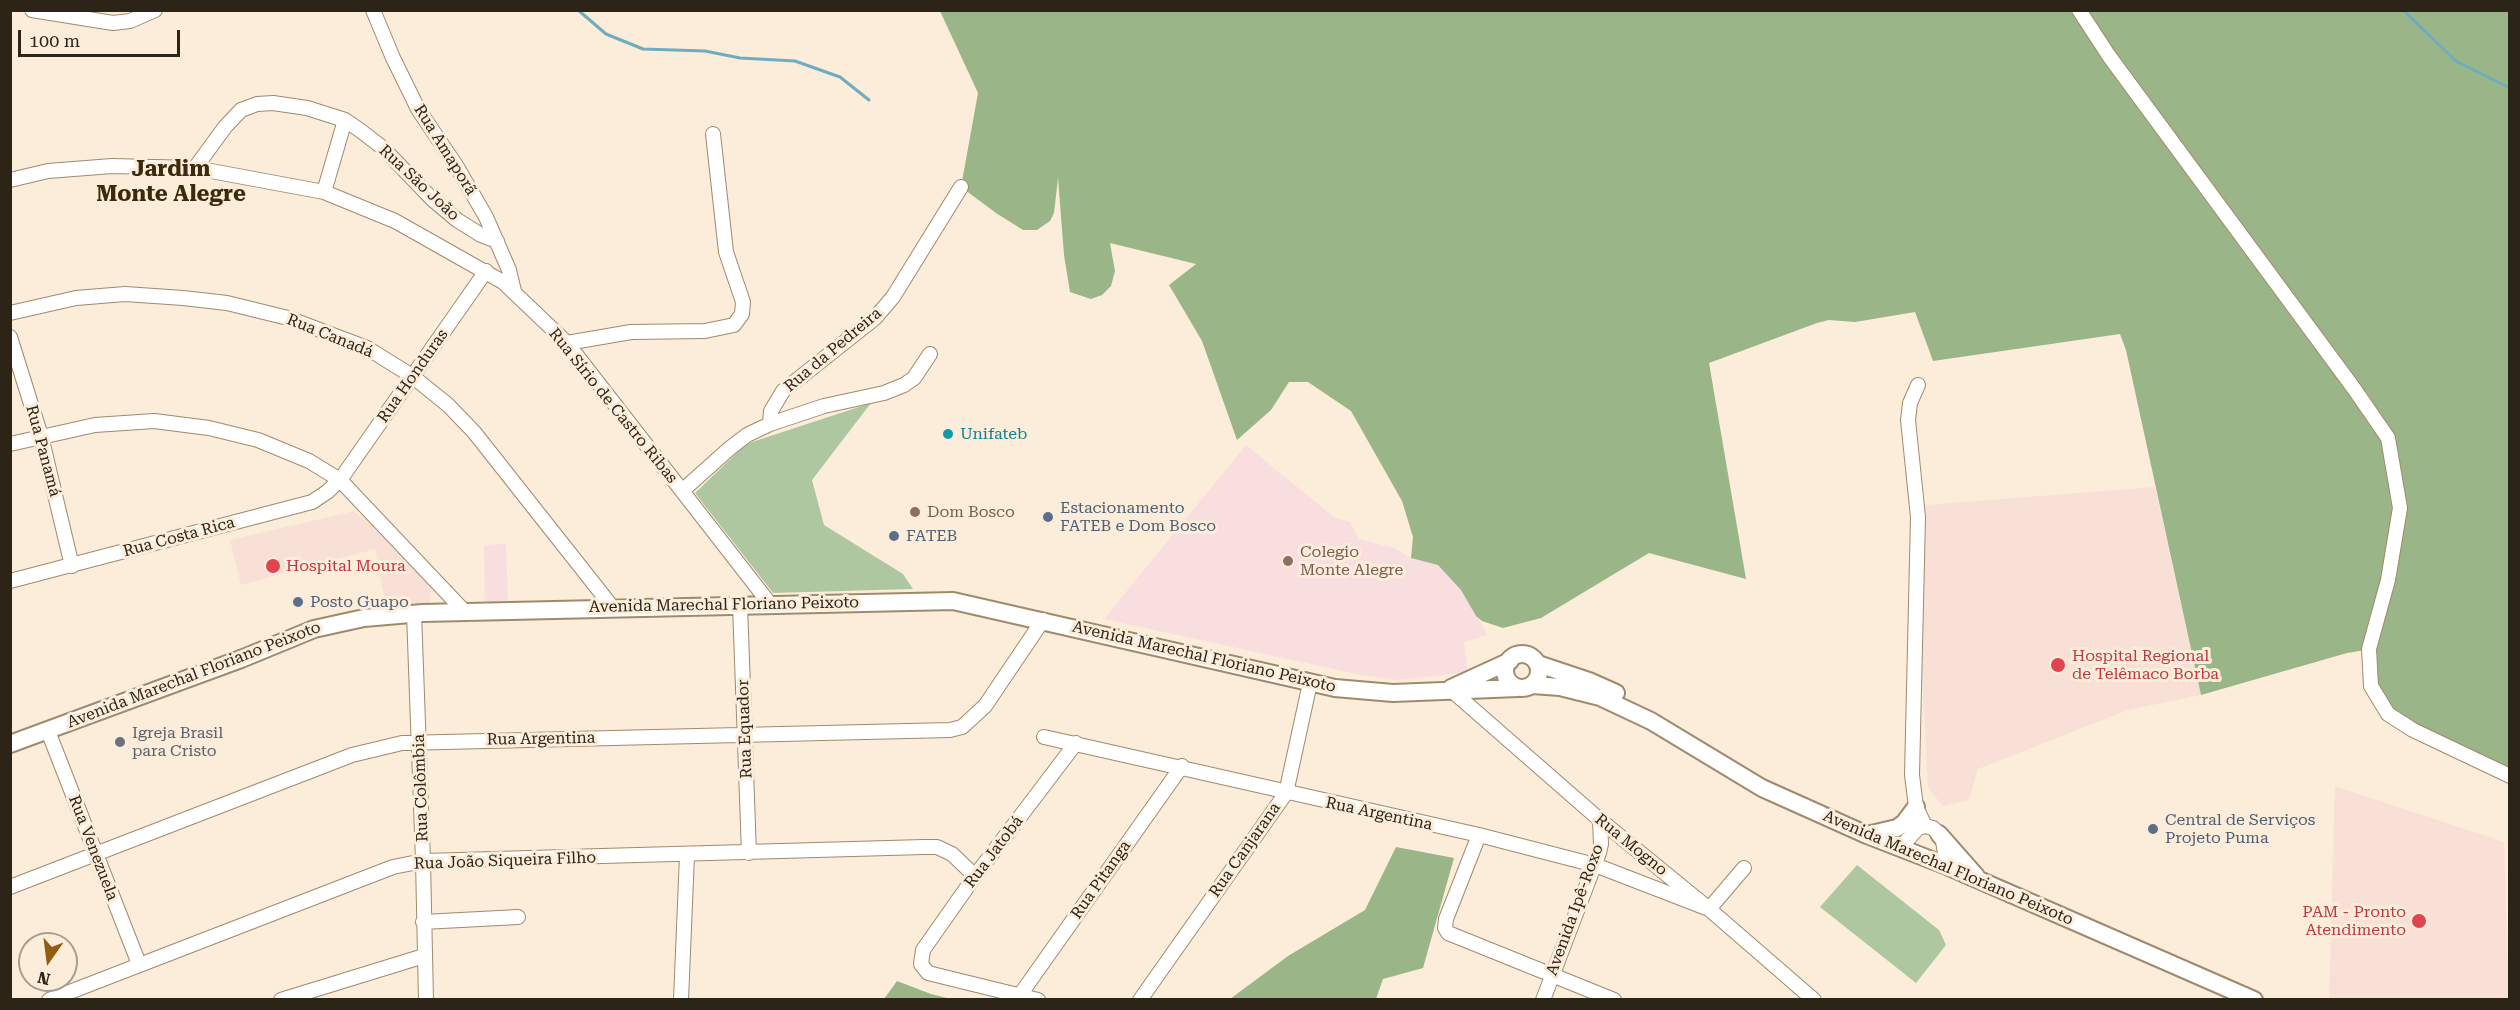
<!DOCTYPE html>
<meta charset="utf-8">
<style>
body{margin:0}
#map{position:relative;width:2520px;height:1010px;overflow:hidden;background:#fbedda;font-family:"Roboto Serif",serif}
canvas{display:block}
.frame{position:absolute;inset:0;border:12px solid #2d2418;pointer-events:none}
.north{position:absolute;left:18px;top:932px;width:60px;height:60px;box-sizing:border-box;background:#fbedda;border:2px solid #a99d8c;border-radius:50%;rotate:194deg;font-size:16px;font-weight:700;line-height:24px;text-align:center;color:#2d2418}
.north::after{content:'';display:block;margin:auto;width:21px;height:27px;background:#925d10;clip-path:polygon(50% 0,100% 100%,50% 72%,0 100%)}
.scale{position:absolute;left:18px;top:30px;width:162px;height:27px;box-sizing:border-box;border:3px solid #2d2418;border-top:0;padding-left:8px;font-size:18px;line-height:21px;white-space:nowrap;color:#2d2418;-webkit-text-stroke:4px #fbedda;paint-order:stroke}
</style>
<div id="map">
<canvas width="2520" height="1010"></canvas>
<div class="frame"></div>
<div class="north">N</div>
<div class="scale">100 m</div>
</div>
<script>
const c = document.querySelector('canvas').getContext('2d');
c.lineJoin = 'round';
function paint(path, color) {
  c.fillStyle = color;
  c.fill(path, 'evenodd');
}
function poly(rows) {
  const path = new Path2D();
  for (const r of rows) {
    if (r.length === 3) {
      path.moveTo(r[0] + r[2], r[1]);
      path.arc(r[0], r[1], r[2], 0, 2 * Math.PI);
      continue;
    }
    path.moveTo(r[0], r[1]);
    for (let i = 2; i < r.length; i += 2) path.lineTo(r[i], r[i + 1]);
  }
  return path;
}
function stroke(path, color, width, dash) {
  c.strokeStyle = color;
  c.lineWidth = width;
  c.lineCap = dash ? 'butt' : 'round';
  c.setLineDash(dash || []);
  c.stroke(path);
}
function write(font, color, halo, rows, align = 'center') {
  c.font = font + ' "Roboto Serif",serif';
  c.lineWidth = 6;
  c.setLineDash([]);
  c.textBaseline = 'middle';
  c.strokeStyle = halo;
  c.fillStyle = color;
  for (const [text, x, y, turn = 0] of rows) {
    c.save();
    c.translate(x, y);
    c.rotate((+turn || 0) * Math.PI / 180);
    c.textAlign = isNaN(turn) ? turn : align;
    if (halo) c.strokeText(text, 0, 0);
    c.fillText(text, 0, 0);
    c.restore();
  }
}
const education = poly([
 [1246,445,1335,518,1350,522,1359,539,1394,548,1411,558,1441,565,1461,590,1488,635,1464,642,1468,672,1398,680,1361,675,1104,619],
 [506,544,508,604,485,604,484,545]
]);
const medical = poly([
 [2155,487,2201,695,2128,710,1978,769,1969,800,1943,806,1928,788,1920,634,1925,505],
 [354,511,393,541,432,584,429,604,386,606,375,549,241,585,230,540],
 [2335,786,2504,842,2509,999,2329,999]
]);
const green = poly([
 [871,403,812,480,824,525,903,574,913,589,773,593,695,493,746,444],
 [1857,865,1939,930,1946,945,1916,983,1820,907]
]);
const forest = poly([
 [940,11,2509,11,2509,771,2452,744,2394,712,2373,684,2372,649,2347,653,2201,695,2126,350,2120,334,1933,361,1915,312,1855,322,1829,320,1817,323,1709,363,1746,579,1649,553,1541,618,1503,628,1482,621,1476,616,1461,590,1438,565,1411,558,1413,537,1402,501,1351,411,1308,382,1289,382,1271,410,1237,440,1202,341,1169,285,1196,264,1110,243,1115,271,1111,286,1102,295,1091,299,1070,292,1064,255,1058,178,1054,213,1050,221,1037,230,1023,230,996,213,961,187,978,93],
 [1396,847,1454,858,1423,968,1383,979,1376,999,1230,999,1288,956,1365,910],
 [897,981,931,994,951,999,884,999]
]);
const stream = poly([
 [578,10,606,34,643,49,705,51,740,58,795,61,840,77,869,100],
 [2403,10,2456,61,2510,88]
]);
const minor = poly([
 [32,10,113,23,130,21,155,10],
 [373,10,393,58,418,109,457,167,486,217,509,270,514,291],
 [2079,10,2109,56,2355,390,2388,438,2400,508,2388,580,2369,649,2371,686,2388,714,2413,730,2510,776],
 [195,168,225,127,241,110,257,104,273,103,307,108,345,120,361,131,383,148,432,199,457,220,481,235,497,241],
 [10,180,48,171,112,166,195,168,324,192,395,221,503,282,567,343,770,604],
 [324,192,345,120],
 [10,313,76,298,125,294,183,298,227,303,288,318,367,348,412,376,448,405,474,432,613,608],
 [10,337,41,436,72,566],
 [567,343,631,332,705,331,734,325,742,314,743,302,726,252,713,134],
 [1918,385,1910,403,1908,420,1918,517,1912,775,1916,807,1925,826],
 [770,424,771,411,783,391,875,318,893,297,961,187],
 [10,444,95,425,154,421,209,428,258,440,309,461,340,480,465,612],
 [682,491,730,448,747,435,770,424,824,406,884,393,904,385,914,378,930,354],
 [10,581,312,502,327,492,340,480,486,271],
 [740,605,749,853],
 [414,613,423,861,426,1000],
 [1450,689,1600,820,1709,909,1814,1000],
 [48,731,139,964],
 [1044,737,1479,835,1595,865,1709,909],
 [1479,835,1446,919,1445,928,1448,933,1614,1000],
 [1901,847,1918,828,1925,826,1933,828,1939,834,1943,841,1947,866],
 [10,887,352,755,402,743,950,730,962,727,985,706,1043,620],
 [1709,909,1744,868],
 [423,922,518,917],
 [1020,995,1182,766],
 [49,1000,393,867,423,861,924,847,937,847,952,854,975,876],
 [281,1000,424,956],
 [681,1000,687,855],
 [1038,1000,928,973,921,964,923,950,975,876,1076,743],
 [1140,1000,1286,793,1310,683],
 [1543,1000,1599,853,1601,844,1600,820]
]);
const major = poly([
 [1522,671,17],
 [1538,664,1589,681,1616,693],
 [1532,685,1560,687,1600,697,1651,721,1762,788,1867,835,1947,866,2254,1000],
 [1451,688,1510,661],
 [10,744,241,659,314,629,364,618,422,613,953,601,1335,688,1393,693,1518,688],
 [1939,834,1976,876],
 [1867,835,1897,828,1904,823,1916,807]
]);
const markers = [
 [948,434,6,"#0f9aa8"],
 [915,512,6,"#8d6e63"],
 [1048,517,6,"#5c6f8a"],
 [894,536,6,"#5c6f8a"],
 [1288,561,6,"#8d6e63"],
 [273,566,8,"#e0444e"],
 [298,602,6,"#5c6f8a"],
 [2058,665,8,"#e0444e"],
 [120,742,6,"#6b7280"],
 [2153,829,6,"#5c6f8a"],
 [2419,921,8,"#e0444e"]
];
const streetNames = [
 ["Rua Amaporã",445,150,58],
 ["Rua São João",419,183,43],
 ["Rua Canadá",330,336,22],
 ["Rua da Pedreira",833,350,-40],
 ["Rua Honduras",413,376,-55],
 ["Rua Sírio de Castro Ribas",613,406,51],
 ["Rua Panamá",43,451,75],
 ["Rua Costa Rica",179,537,-15],
 ["Avenida Marechal Floriano Peixoto",724,605,-1],
 ["Avenida Marechal Floriano Peixoto",1204,657,13],
 ["Avenida Marechal Floriano Peixoto",194,675,-21],
 ["Rua Equador",745,729,-92],
 ["Rua Argentina",541,739,-1],
 ["Rua Colômbia",421,788,-92],
 ["Rua Argentina",1379,814,12],
 ["Rua Mogno",1631,845,39],
 ["Rua Venezuela",93,848,69],
 ["Rua Canjarana",1245,850,-55],
 ["Rua Jatobá",994,852,-53],
 ["Rua João Siqueira Filho",505,861,-2],
 ["Avenida Marechal Floriano Peixoto",1948,868,23],
 ["Rua Pitanga",1101,880,-55],
 ["Avenida Ipê-Roxo",1575,910,-70]
];
const cultureNames = [
 ["Unifateb",960,434]
];
const serviceNames = [
 ["Estacionamento",1060,508],
 ["FATEB e Dom Bosco",1060,526],
 ["FATEB",906,536],
 ["Posto Guapo",310,602],
 ["Central de Serviços",2165,820],
 ["Projeto Puma",2165,838]
];
const educationNames = [
 ["Dom Bosco",927,512],
 ["Colegio",1300,552],
 ["Monte Alegre",1300,570]
];
const healthNames = [
 ["Hospital Moura",286,566],
 ["Hospital Regional",2072,656],
 ["de Telêmaco Borba",2072,674],
 ["PAM - Pronto",2406,912,"right"],
 ["Atendimento",2406,930,"right"]
];
const worshipNames = [
 ["Igreja Brasil",132,733],
 ["para Cristo",132,751]
];
const districtNames = [
 ["Jardim",171,170],
 ["Monte Alegre",171,195]
];
paint(education, '#f9dee0');
paint(medical, '#f8e0d6');
paint(green, '#afc7a0');
paint(forest, '#9ab588');
stroke(stream, '#6facc0', 3);
stroke(minor, '#9f8a6c', 16);
stroke(major, '#9f8a6c', 20);
stroke(minor, '#fff', 14);
stroke(major, '#fff', 16);
for (const [x, y, r, color] of markers) {
  const dot = new Path2D();
  dot.arc(x, y, r, 0, 2 * Math.PI);
  c.fillStyle = color;
  c.fill(dot);
  stroke(dot, '#fbedda', 2);
}
write('16px', '#2d2418', '#fbedda', streetNames);
write('16px', '#0d838f', '#fbedda', cultureNames, 'left');
write('16px', '#4e5e75', '#fbedda', serviceNames, 'left');
write('16px', '#785e54', '#fbedda', educationNames, 'left');
write('16px', '#be3a42', '#fbedda', healthNames, 'left');
write('16px', '#5b616d', '#fbedda', worshipNames, 'left');
write('bold 22px', '#3c2a0e', '#fbedda', districtNames);
</script>
